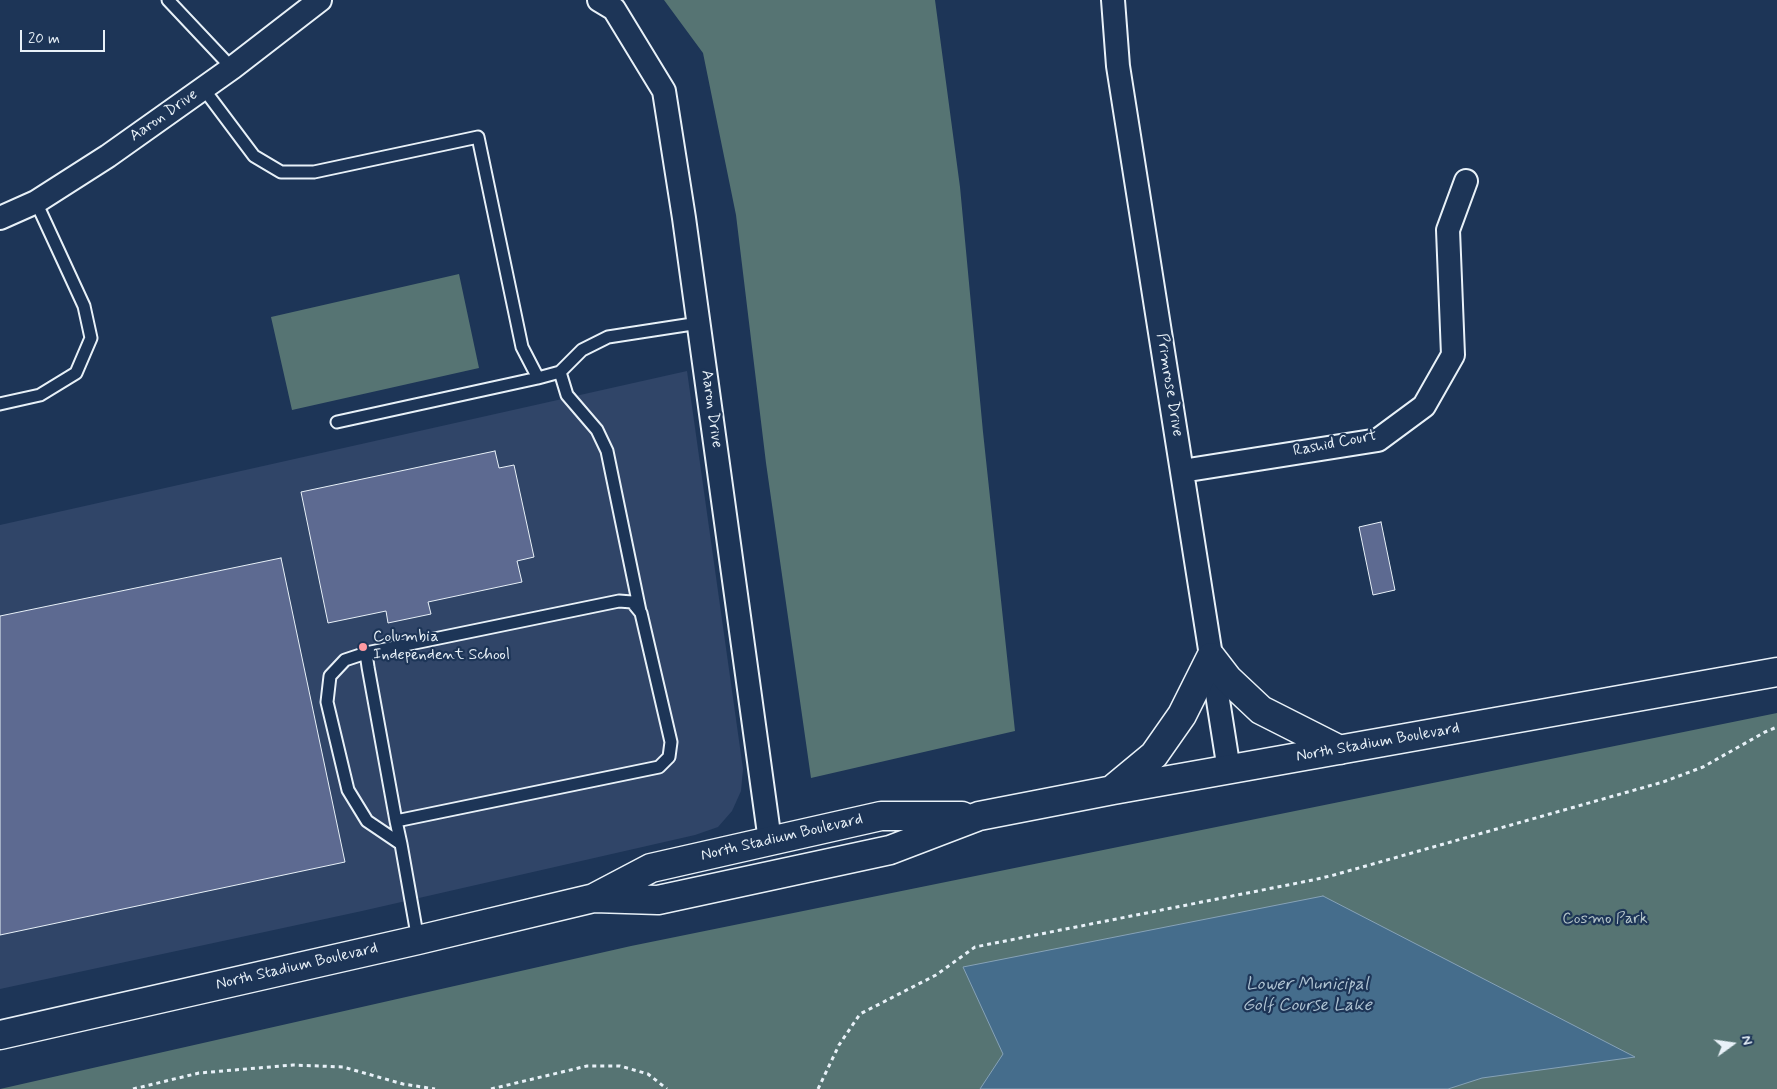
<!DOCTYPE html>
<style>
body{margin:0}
#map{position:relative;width:1777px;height:1089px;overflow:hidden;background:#1d3557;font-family:Mynerve,sans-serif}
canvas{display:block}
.north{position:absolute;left:1707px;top:1019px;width:50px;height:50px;-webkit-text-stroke:4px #1d3557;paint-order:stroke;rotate:76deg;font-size:14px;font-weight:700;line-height:20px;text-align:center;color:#e8f1f8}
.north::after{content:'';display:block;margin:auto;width:18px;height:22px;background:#e8f1f8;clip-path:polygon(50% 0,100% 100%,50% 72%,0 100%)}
.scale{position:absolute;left:20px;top:30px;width:85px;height:22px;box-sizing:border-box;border:2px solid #e8f1f8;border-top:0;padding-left:6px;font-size:15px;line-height:18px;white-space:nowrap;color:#e8f1f8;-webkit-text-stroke:4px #1d3557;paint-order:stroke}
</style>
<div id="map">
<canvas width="1777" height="1089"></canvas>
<div class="north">N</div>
<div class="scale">20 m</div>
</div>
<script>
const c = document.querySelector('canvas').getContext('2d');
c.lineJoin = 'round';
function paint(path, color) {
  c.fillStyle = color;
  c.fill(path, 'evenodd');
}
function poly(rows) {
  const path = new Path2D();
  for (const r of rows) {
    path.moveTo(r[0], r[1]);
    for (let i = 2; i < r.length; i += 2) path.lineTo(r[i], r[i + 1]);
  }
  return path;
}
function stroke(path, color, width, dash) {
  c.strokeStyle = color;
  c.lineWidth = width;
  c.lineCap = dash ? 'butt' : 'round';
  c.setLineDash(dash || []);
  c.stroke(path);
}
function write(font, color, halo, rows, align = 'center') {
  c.font = font + ' Mynerve,sans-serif';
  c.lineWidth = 4.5;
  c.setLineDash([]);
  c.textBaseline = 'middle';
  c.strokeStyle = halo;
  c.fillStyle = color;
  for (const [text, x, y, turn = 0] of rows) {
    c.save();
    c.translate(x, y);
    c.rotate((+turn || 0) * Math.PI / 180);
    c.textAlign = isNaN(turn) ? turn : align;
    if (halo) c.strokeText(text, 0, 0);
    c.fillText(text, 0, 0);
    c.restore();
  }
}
const built = poly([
 [687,371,743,769,741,791,732,811,718,827,695,835,362,911,0,989,0,525]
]);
const green = poly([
 [664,0,935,0,960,187,983,432,1015,731,811,778,766,463,736,215,703,53],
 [459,274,479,368,292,410,271,317],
 [1777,713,1777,1089,0,1089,631,946]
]);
const water = poly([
 [1323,896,1635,1057,1482,1078,1448,1089,980,1089,1003,1054,963,967,1323,896]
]);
const building = poly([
 [495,451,499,468,514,465,534,557,517,561,522,582,428,602,431,614,388,623,386,611,328,623,301,492,495,451],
 [1381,522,1395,590,1373,595,1359,527,1381,522],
 [281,558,345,862,0,935,0,616,281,558]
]);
const path = poly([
 [133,1089,199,1073,293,1065,343,1067,403,1084,435,1089],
 [491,1089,587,1066,620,1066,648,1074,667,1089],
 [818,1089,839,1045,860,1014,936,975,975,947,1313,880,1334,875,1663,782,1703,767,1765,732,1777,727]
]);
const service = poly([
 [168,0,232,68],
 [203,88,254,156,281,172,314,172,478,137,522,347,538,378,560,372,582,350,608,337,699,323],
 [560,372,567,395,597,430,607,451,640,611],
 [0,404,40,395,76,373,91,338,84,306,36,202],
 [337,422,538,378],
 [366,653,345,660,330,676,327,702,348,790,367,821,401,844],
 [396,821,659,767,669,757,671,742,641,613,632,602,619,601,366,653,368,667,396,821,401,844,418,940]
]);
const minor = poly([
 [599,0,614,9,664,91,684,218,770,841],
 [1113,0,1118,66,1229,770],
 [0,218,36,202,108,156,232,68,320,0],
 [1182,471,1378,440,1424,406,1453,355,1448,230,1466,181]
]);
const secondary = poly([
 [1113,789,1154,755,1182,715,1211,657,1228,679,1261,710,1340,750],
 [594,898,658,900,890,850,979,816,1113,790,1777,672],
 [0,1035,418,940,594,898,651,868,770,841,881,816,962,816]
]);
const markers = [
 [363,647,5,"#ff9aa2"]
];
const streetNames = [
 ["Aaron Drive",164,116,-35],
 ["Primrose Drive",1169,385,81],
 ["Aaron Drive",711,409,82],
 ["Rashid Court",1335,444,-11],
 ["North Stadium Boulevard",1378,743,-10],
 ["North Stadium Boulevard",782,838,-13],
 ["North Stadium Boulevard",297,967,-13]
];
const poiNames = [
 ["Columbia",373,638],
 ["Independent School",373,656]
];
const parkNames = [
 ["Cosmo Park",1605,920]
];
const waterNames = [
 ["Lower Municipal",1307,985],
 ["Golf Course Lake",1307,1006]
];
paint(built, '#304568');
paint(green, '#567473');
paint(water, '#456d8c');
stroke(water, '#86a2b7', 1);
paint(building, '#5d6a91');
stroke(building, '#e8f1f8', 1);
stroke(service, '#e8f1f8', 15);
stroke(minor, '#e8f1f8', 26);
stroke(secondary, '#e8f1f8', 31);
stroke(path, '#e8f1f8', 3, [4, 4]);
stroke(service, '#1d3557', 11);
stroke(minor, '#1d3557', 22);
stroke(secondary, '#1d3557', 28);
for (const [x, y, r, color] of markers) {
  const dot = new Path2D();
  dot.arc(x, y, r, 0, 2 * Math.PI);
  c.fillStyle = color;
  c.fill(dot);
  stroke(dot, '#1d3557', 2);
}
write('16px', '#e8f1f8', '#1d3557', streetNames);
write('16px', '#e8f1f8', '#1d3557', poiNames, 'left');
write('16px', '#b5c5c9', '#1d3557', parkNames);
write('italic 18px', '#afc3d2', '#1d3557', waterNames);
</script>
